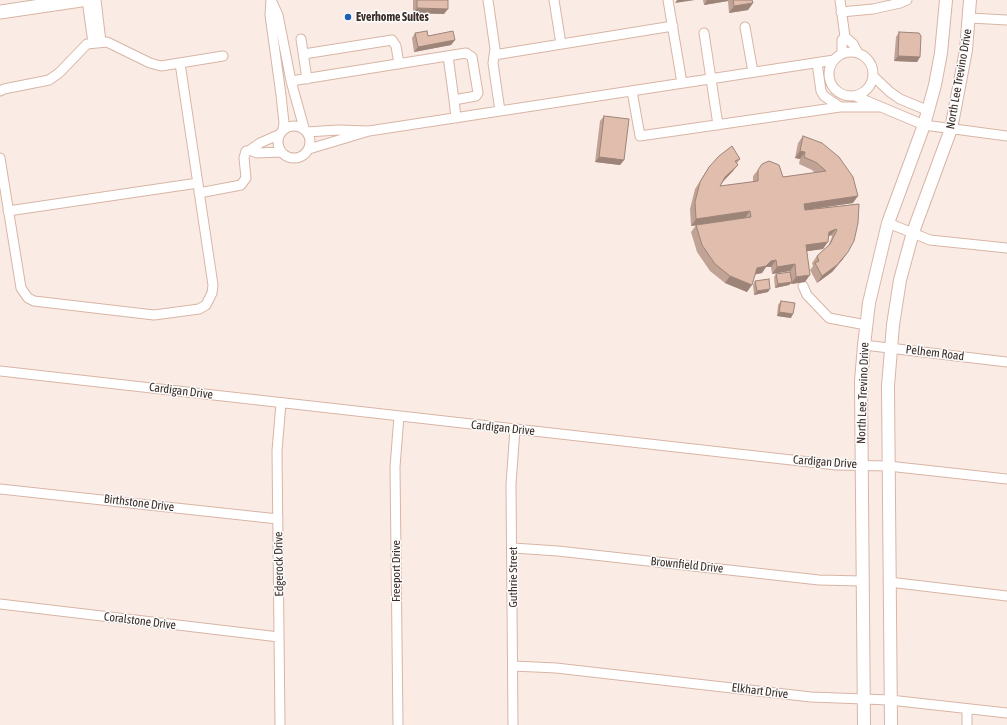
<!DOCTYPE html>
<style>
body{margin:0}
canvas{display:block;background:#faece5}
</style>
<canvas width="1007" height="725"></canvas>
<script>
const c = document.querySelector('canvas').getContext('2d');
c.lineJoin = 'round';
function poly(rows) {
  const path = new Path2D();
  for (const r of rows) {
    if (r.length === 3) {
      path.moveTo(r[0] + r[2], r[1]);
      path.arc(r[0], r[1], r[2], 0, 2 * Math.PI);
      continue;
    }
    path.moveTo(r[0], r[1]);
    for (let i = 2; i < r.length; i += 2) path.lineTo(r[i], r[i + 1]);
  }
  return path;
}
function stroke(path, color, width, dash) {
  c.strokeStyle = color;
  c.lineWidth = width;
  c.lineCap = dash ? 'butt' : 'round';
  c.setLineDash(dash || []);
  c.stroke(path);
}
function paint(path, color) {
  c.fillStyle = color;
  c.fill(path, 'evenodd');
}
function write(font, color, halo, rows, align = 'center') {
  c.font = font + ' "Asap Condensed",sans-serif';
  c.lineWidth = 3;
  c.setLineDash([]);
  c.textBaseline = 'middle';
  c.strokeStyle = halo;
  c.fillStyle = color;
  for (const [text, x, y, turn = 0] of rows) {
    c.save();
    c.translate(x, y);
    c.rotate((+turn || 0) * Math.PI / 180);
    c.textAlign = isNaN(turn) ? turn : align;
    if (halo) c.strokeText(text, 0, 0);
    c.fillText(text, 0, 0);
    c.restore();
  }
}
const minor = poly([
 [87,0,93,43],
 [96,0,101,42],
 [488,0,495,49,493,63,500,111],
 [554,0,561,44],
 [668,0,682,83],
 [840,0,845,37],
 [841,12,873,9,900,3,907,0],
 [970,18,1007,20],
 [745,27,753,72],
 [704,33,718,125],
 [301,39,307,79],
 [851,74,22],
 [304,54,392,40,396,46,399,64],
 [842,54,842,40,845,37,853,44,858,53],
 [494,55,673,26],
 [448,56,454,100],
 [817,63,821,91,824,96,840,107],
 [873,76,890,92,900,99,929,111],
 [291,81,466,53,472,57,478,93,476,96,454,100,456,118],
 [0,91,4,89,49,80,59,73,87,44,107,42,150,63,161,66,223,56],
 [632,91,640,136,840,107,881,107],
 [855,96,924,125,1007,136],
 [294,142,16],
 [283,129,284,123,281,95,270,15,271,0,278,15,291,81,304,128],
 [369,131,834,60],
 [307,132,338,130,369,131,309,149],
 [278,135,260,143,250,150,257,153,281,152],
 [0,158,21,288,28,298,34,301,154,315,199,309,206,305,212,293,213,285,180,63],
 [199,193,241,185,246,178,244,158,246,151,250,150],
 [8,211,198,183],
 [888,223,930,240,1007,248],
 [803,286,807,295,829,318,866,325],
 [864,345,1007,362],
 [0,371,836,465,888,466,1007,479],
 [0,489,278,519],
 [513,548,558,551,819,580,862,581],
 [889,582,1007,596],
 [0,604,279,637],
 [513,666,556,668,811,697,890,700,1007,713],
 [967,709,967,725],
 [280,725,277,451,281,403],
 [398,725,395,467,399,416],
 [513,725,511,484,515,429]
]);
const major = poly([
 [864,725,861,381,864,345,869,303,888,223,924,125,935,85,941,53,946,0],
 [891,725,888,386,893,325,900,280,913,232,951,129,966,50,970,0]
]);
const highway = poly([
 [0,12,81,0]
]);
const wall = poly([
 [413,0,448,0,444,14,413,13],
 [703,0,752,0,753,3,748,10,729,13,728,1,704,5],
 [899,32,920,57,917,62,894,61,896,37],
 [415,33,428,36,455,40,451,45,414,52,412,38],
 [604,116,624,160,620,165,595,162,600,121],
 [803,136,853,203,805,210,859,204,843,259,832,272,817,283,810,270,813,266,812,263,817,256,828,246,832,237,831,235,828,237,823,249,807,251,805,282,791,284,791,283,789,285,775,288,774,277,776,274,790,272,790,271,772,274,771,267,766,267,762,273,755,274,747,292,725,283,710,271,697,252,691,232,696,225,723,221,691,226,690,209,695,189,709,167,740,159,737,163,733,171,723,182,720,186,753,182,753,176,758,170,783,177,815,173,812,170,799,164,800,159,795,158,798,143],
 [755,281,768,292,754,295,753,285],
 [781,301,791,318,777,316,778,305]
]);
const shadedWall = poly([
 [677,0,695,0,675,3],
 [707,0,728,0,728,1,704,5],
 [753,3,748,10,729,13,734,6],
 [417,8,448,9,444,14,413,13],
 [455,40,451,45,414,52,418,47],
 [898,56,920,57,917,62,894,61],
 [800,151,805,152,800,159,795,158],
 [599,157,624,160,620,165,595,162],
 [738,165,733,171,720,184,725,177],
 [858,196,853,203,799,211,804,204],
 [750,211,745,218,691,226,696,219],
 [836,229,831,235,824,239,829,232],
 [828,242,823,249,802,252,806,245],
 [848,252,843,259,832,272,817,283,822,276],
 [776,260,771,267,766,267,762,273,753,275,757,268,771,261],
 [795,264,790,271,772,274,777,267],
 [810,275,805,282,791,284,796,277],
 [730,276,752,285,747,292,725,283],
 [792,282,789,285,775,288,778,284],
 [770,289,768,292,754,295,757,291],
 [779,312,793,314,791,318,777,316]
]);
const building = poly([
 [417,0,448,0,448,9,417,8,417,0],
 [733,0,752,0,753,3,734,6,733,0],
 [427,31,428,36,453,31,455,40,418,47,415,33,427,31],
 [899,32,919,33,921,36,920,57,898,56,899,32],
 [604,116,629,119,624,160,599,157,604,116],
 [803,136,822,143,839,157,853,177,858,196,804,204,805,210,859,204,858,223,854,241,848,252,837,265,822,276,815,263,819,261,817,256,830,244,837,230,836,229,829,232,828,242,806,245,810,275,796,277,795,264,777,267,776,260,771,261,766,266,757,268,752,285,730,276,715,264,702,245,696,225,751,217,750,211,696,219,695,202,700,182,709,167,719,156,732,146,740,159,735,161,738,165,725,177,720,186,758,181,758,170,762,164,769,161,779,165,783,177,826,171,817,163,804,157,805,152,800,151,803,136],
 [790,272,792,282,778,284,776,274,790,272],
 [769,279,770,289,757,291,755,281,769,279],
 [781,301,795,303,793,314,779,312,781,301]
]);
const markers = [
 [348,17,4,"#1c61b1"]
];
const poiNames = [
 ["Everhome Suites",356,17]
];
const streetNames = [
 ["North Lee Trevino Drive",959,79,-80],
 ["Pelhem Road",935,353,7],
 ["Cardigan Drive",181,391,7],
 ["North Lee Trevino Drive",863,393,-88],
 ["Cardigan Drive",503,428,6],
 ["Cardigan Drive",825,462,4],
 ["Birthstone Drive",139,503,7],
 ["Edgerock Drive",279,564,-91],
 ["Brownfield Drive",687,565,6],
 ["Freeport Drive",396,571,-90],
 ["Guthrie Street",513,577,-90],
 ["Coralstone Drive",140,621,7],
 ["Elkhart Drive",760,691,7]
];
stroke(minor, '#d8b5a5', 11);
stroke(major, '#d8b5a5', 14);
stroke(highway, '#d8b5a5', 15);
stroke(minor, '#fff', 9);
stroke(major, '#fff', 12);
stroke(highway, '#fff', 13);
paint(wall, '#c1a395');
paint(shadedWall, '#9d8479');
paint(building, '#e0bdad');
stroke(building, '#9d8479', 1);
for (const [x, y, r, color] of markers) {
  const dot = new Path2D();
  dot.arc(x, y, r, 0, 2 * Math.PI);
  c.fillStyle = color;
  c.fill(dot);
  stroke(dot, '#fcfcfc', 1.5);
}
write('bold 12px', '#3c2e28', '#fcfcfc', poiNames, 'left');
write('12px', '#3c2e28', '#fcfcfc', streetNames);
</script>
